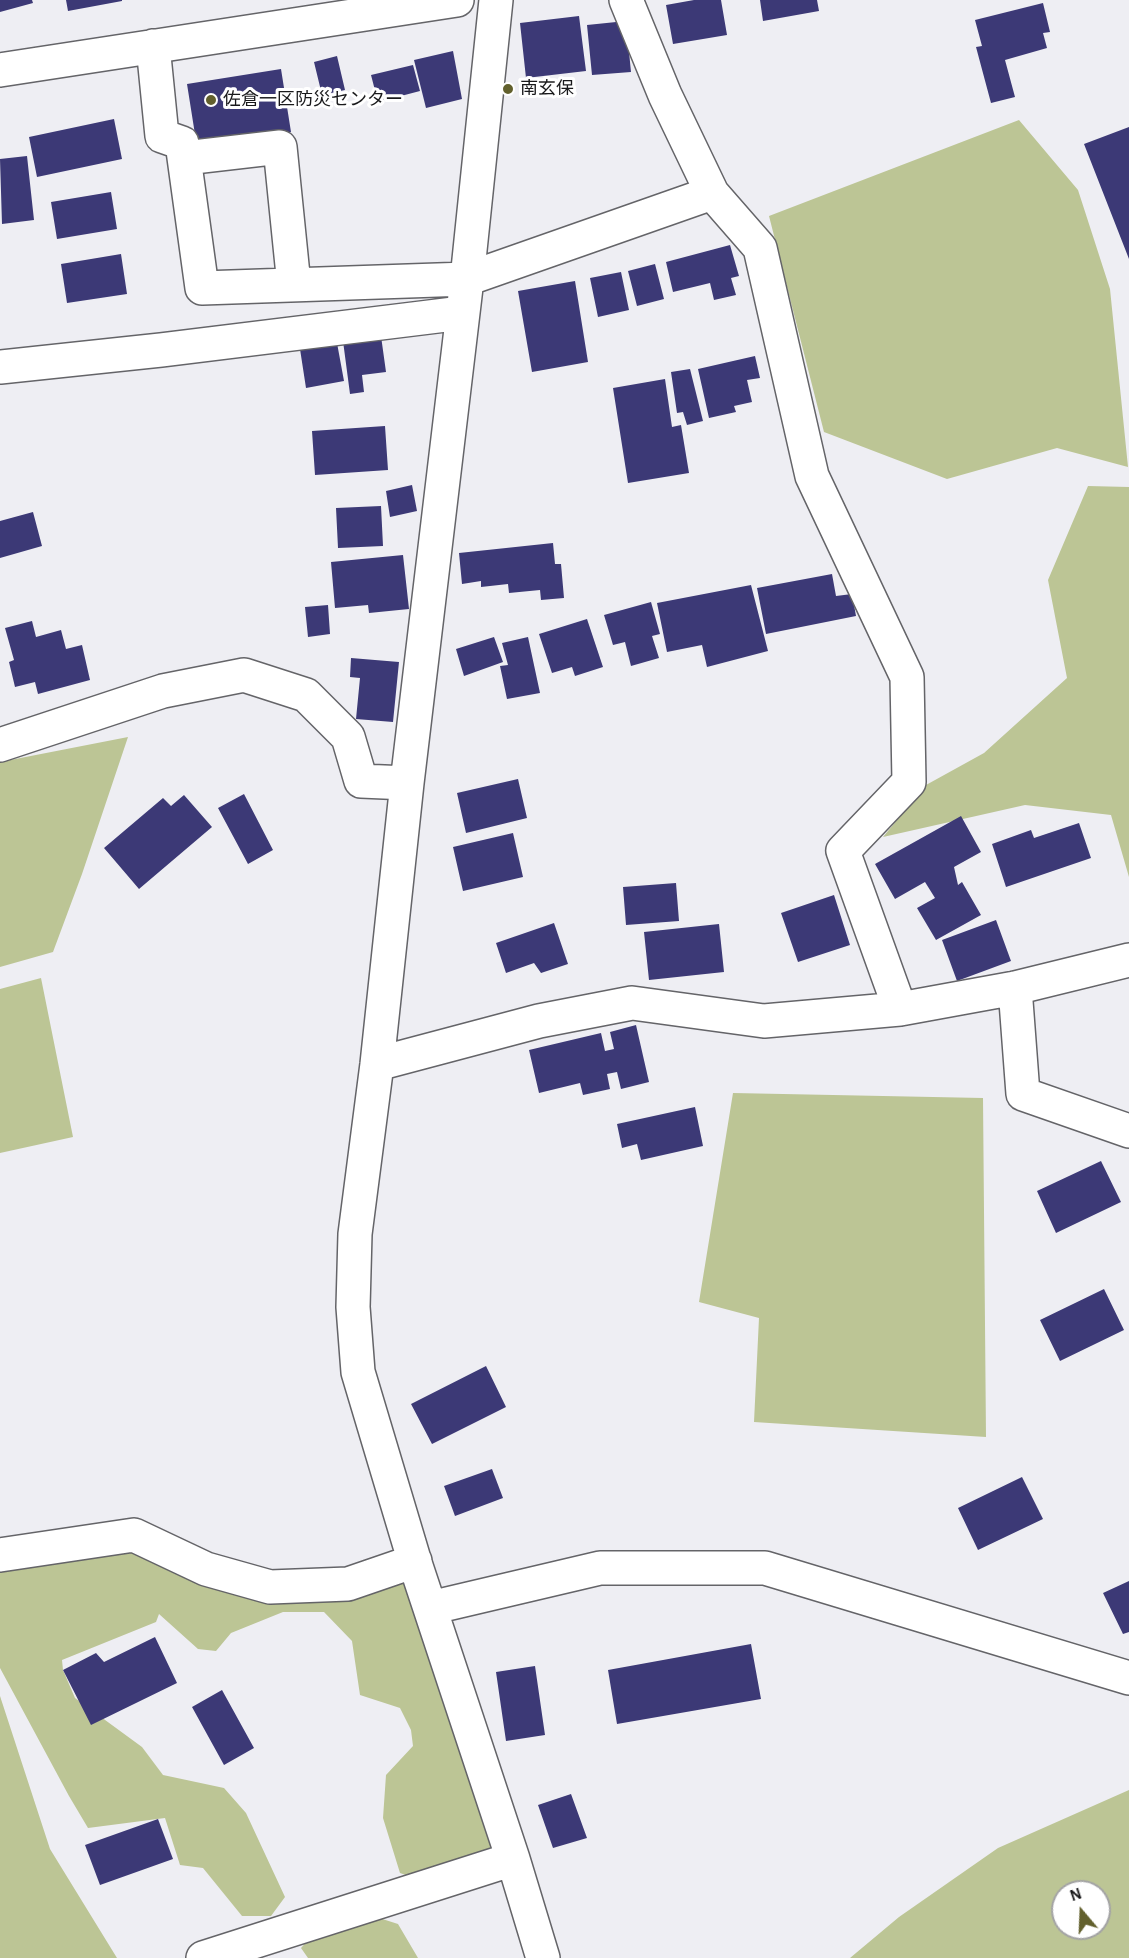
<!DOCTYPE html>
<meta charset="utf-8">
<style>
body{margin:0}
#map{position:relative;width:1129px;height:1958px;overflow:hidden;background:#eeeef3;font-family:"Alegreya Sans",sans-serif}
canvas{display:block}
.north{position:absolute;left:1051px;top:1880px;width:60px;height:60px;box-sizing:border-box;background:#fff;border:2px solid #a3a3a4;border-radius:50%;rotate:341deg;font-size:16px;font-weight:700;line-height:24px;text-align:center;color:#19191b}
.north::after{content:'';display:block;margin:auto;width:21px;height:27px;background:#62602d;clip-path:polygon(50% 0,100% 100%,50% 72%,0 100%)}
</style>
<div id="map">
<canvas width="1129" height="1958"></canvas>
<div class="north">N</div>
</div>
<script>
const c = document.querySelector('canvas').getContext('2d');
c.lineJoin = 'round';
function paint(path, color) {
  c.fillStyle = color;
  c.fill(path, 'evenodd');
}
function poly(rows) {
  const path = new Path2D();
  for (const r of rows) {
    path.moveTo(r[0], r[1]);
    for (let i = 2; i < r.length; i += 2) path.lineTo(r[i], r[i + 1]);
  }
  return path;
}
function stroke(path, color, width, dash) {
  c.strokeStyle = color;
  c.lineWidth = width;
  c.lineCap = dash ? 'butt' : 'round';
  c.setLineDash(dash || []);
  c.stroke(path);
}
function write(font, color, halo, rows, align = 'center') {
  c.font = font + ' "Alegreya Sans","Noto Sans JP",sans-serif';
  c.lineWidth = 6;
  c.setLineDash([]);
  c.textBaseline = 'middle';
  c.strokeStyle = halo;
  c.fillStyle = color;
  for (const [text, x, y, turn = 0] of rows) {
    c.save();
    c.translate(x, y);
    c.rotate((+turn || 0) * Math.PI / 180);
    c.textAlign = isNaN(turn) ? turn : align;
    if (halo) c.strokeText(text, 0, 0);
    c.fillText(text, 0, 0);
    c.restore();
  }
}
const green = poly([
 [1019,120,1078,190,1110,289,1128,467,1057,448,947,479,824,432,769,216],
 [1088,486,1129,487,1129,877,1111,815,1025,805,883,837,926,785,984,753,1067,678,1048,580],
 [128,737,82,874,53,952,0,967,0,762],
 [41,978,73,1137,0,1153,0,989],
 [733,1093,983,1098,986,1437,754,1422,759,1318,699,1302],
 [108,1539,270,1587,416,1566,515,1852,445,1889,400,1873,383,1818,386,1775,413,1746,411,1730,400,1708,360,1695,352,1641,324,1612,283,1612,231,1633,216,1651,198,1649,159,1614,156,1622,62,1660,63,1670,75,1698,142,1747,163,1775,224,1788,246,1813,285,1897,271,1916,242,1916,203,1868,180,1865,165,1818,88,1828,69,1796,0,1668,0,1564],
 [0,1696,50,1849,117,1958,0,1958],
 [1129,1790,1129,1958,850,1958,899,1917,998,1848],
 [1063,1892,1099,1892,1099,1928,1063,1928],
 [373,1916,398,1924,418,1958,308,1958,301,1948,317,1930]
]);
const building = poly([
 [0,0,32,0,33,3,0,12],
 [66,0,122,0,122,1,68,11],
 [694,0,721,0,727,35,673,44,666,5],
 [760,0,817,0,819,11,763,21],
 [1043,3,1050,32,1043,33,1047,48,1005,60,1015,97,991,103,976,47,982,46,975,20],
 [579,16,586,71,526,78,520,23],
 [626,21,631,72,592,75,587,25],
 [453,51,462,99,426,108,414,60],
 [337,56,345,90,322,95,314,62],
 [413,65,420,91,378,102,371,75],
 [281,69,291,132,197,147,187,84],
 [114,119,122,159,37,177,29,137],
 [1129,127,1129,259,1084,144],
 [27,156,34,220,2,224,0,159],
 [111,192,117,229,57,239,51,202],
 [730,245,739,276,731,278,736,295,714,300,710,283,673,292,666,262],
 [121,254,127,294,67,303,61,264],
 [655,264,664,299,637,306,628,271],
 [621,272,629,310,598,317,590,278],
 [575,281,588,362,532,372,518,291],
 [381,336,386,372,362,375,364,392,350,394,343,341],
 [337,343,344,381,306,388,300,349],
 [755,356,760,378,747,380,752,402,734,406,736,412,709,418,698,369],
 [690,369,703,421,687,425,683,412,677,413,671,372],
 [665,379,672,427,681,425,689,473,628,483,613,388],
 [385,426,388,470,315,475,312,431],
 [412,485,417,511,390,517,386,491],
 [381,506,383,546,338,548,336,508],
 [33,512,42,546,0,558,0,521],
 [553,543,555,564,561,564,564,598,541,600,540,590,509,593,508,584,481,587,481,581,462,584,459,553],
 [403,555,409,609,369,613,368,605,335,608,331,562],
 [832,574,836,596,852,594,856,616,766,634,757,588],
 [751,585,768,651,707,667,702,645,667,652,657,603],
 [651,602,660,634,652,636,659,658,631,666,625,642,613,645,604,615],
 [328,605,330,634,308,637,305,607],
 [587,619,603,667,575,676,572,667,552,673,539,634],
 [32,621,36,637,61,630,66,649,82,645,90,680,38,694,35,682,15,687,9,662,14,660,5,628],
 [494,637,503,662,464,676,456,649],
 [528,637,540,693,507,699,500,666,508,665,502,643],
 [351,658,399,662,393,722,356,719,360,678,350,677],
 [518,779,527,818,466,833,457,793],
 [244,794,273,850,248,864,218,808],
 [184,795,212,827,139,889,104,848,163,798,171,806],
 [961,816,981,852,954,867,958,885,962,882,981,915,936,940,917,908,935,898,925,882,895,899,875,864],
 [1079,823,1091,858,1006,887,992,844,1031,830,1034,838],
 [513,833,523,877,463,891,453,847],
 [676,883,679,921,626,925,623,887],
 [834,895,850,945,798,962,781,913],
 [996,920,1011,961,957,981,942,940],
 [554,923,568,964,541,973,534,963,506,973,496,943],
 [719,924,724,972,649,980,644,932],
 [636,1025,649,1082,621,1089,617,1072,607,1074,610,1089,583,1095,580,1083,539,1093,529,1050,601,1033,605,1051,614,1049,610,1032],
 [695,1107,703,1146,641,1160,637,1144,622,1148,617,1124],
 [1101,1161,1121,1202,1056,1233,1037,1191],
 [1104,1289,1124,1330,1060,1361,1040,1320],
 [486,1366,506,1407,432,1444,411,1404],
 [492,1469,503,1498,455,1516,444,1486],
 [1022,1477,1043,1519,978,1550,958,1508],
 [1129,1581,1129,1632,1123,1634,1103,1593],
 [155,1637,177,1683,91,1725,63,1670,96,1653,104,1662],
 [751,1644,761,1699,617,1724,608,1670],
 [535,1666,545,1735,506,1741,496,1672],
 [222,1690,254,1748,224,1765,192,1707],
 [571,1794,587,1838,553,1848,538,1805],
 [158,1819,173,1859,100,1885,85,1845]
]);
const minor = poly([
 [496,0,467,279,407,783,377,1064,355,1234,353,1307,358,1372,416,1566,513,1859,543,1958],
 [626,0,665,95,712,193,760,248,812,476,907,677,909,782,843,851,900,1009],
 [153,46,162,136,182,143,202,288,467,279,712,193],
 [0,70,457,0],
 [185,158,280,147,294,285],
 [0,367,161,350,462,313],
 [0,745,163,691,244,675,306,695,348,737,361,781,407,783],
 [1015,988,1023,1094,1129,1131],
 [377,1064,539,1021,632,1003,764,1021,900,1009,1015,988,1129,960],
 [0,1555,134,1535,206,1569,270,1587,348,1584,415,1561],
 [430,1608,600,1568,765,1568,1129,1678],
 [203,1958,513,1859]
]);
const markers = [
 [508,89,6,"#62602d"],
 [211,100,6,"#62602d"]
];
const poiNames = [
 ["南玄保",520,89],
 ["佐倉一区防災センター",223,100]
];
paint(green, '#bcc595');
paint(building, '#3c3976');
stroke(minor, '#646468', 36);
stroke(minor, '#fff', 33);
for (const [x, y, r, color] of markers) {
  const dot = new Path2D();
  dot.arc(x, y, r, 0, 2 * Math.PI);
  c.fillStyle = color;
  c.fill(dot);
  stroke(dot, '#fff', 2);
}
write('18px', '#19191b', '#fff', poiNames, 'left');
</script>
